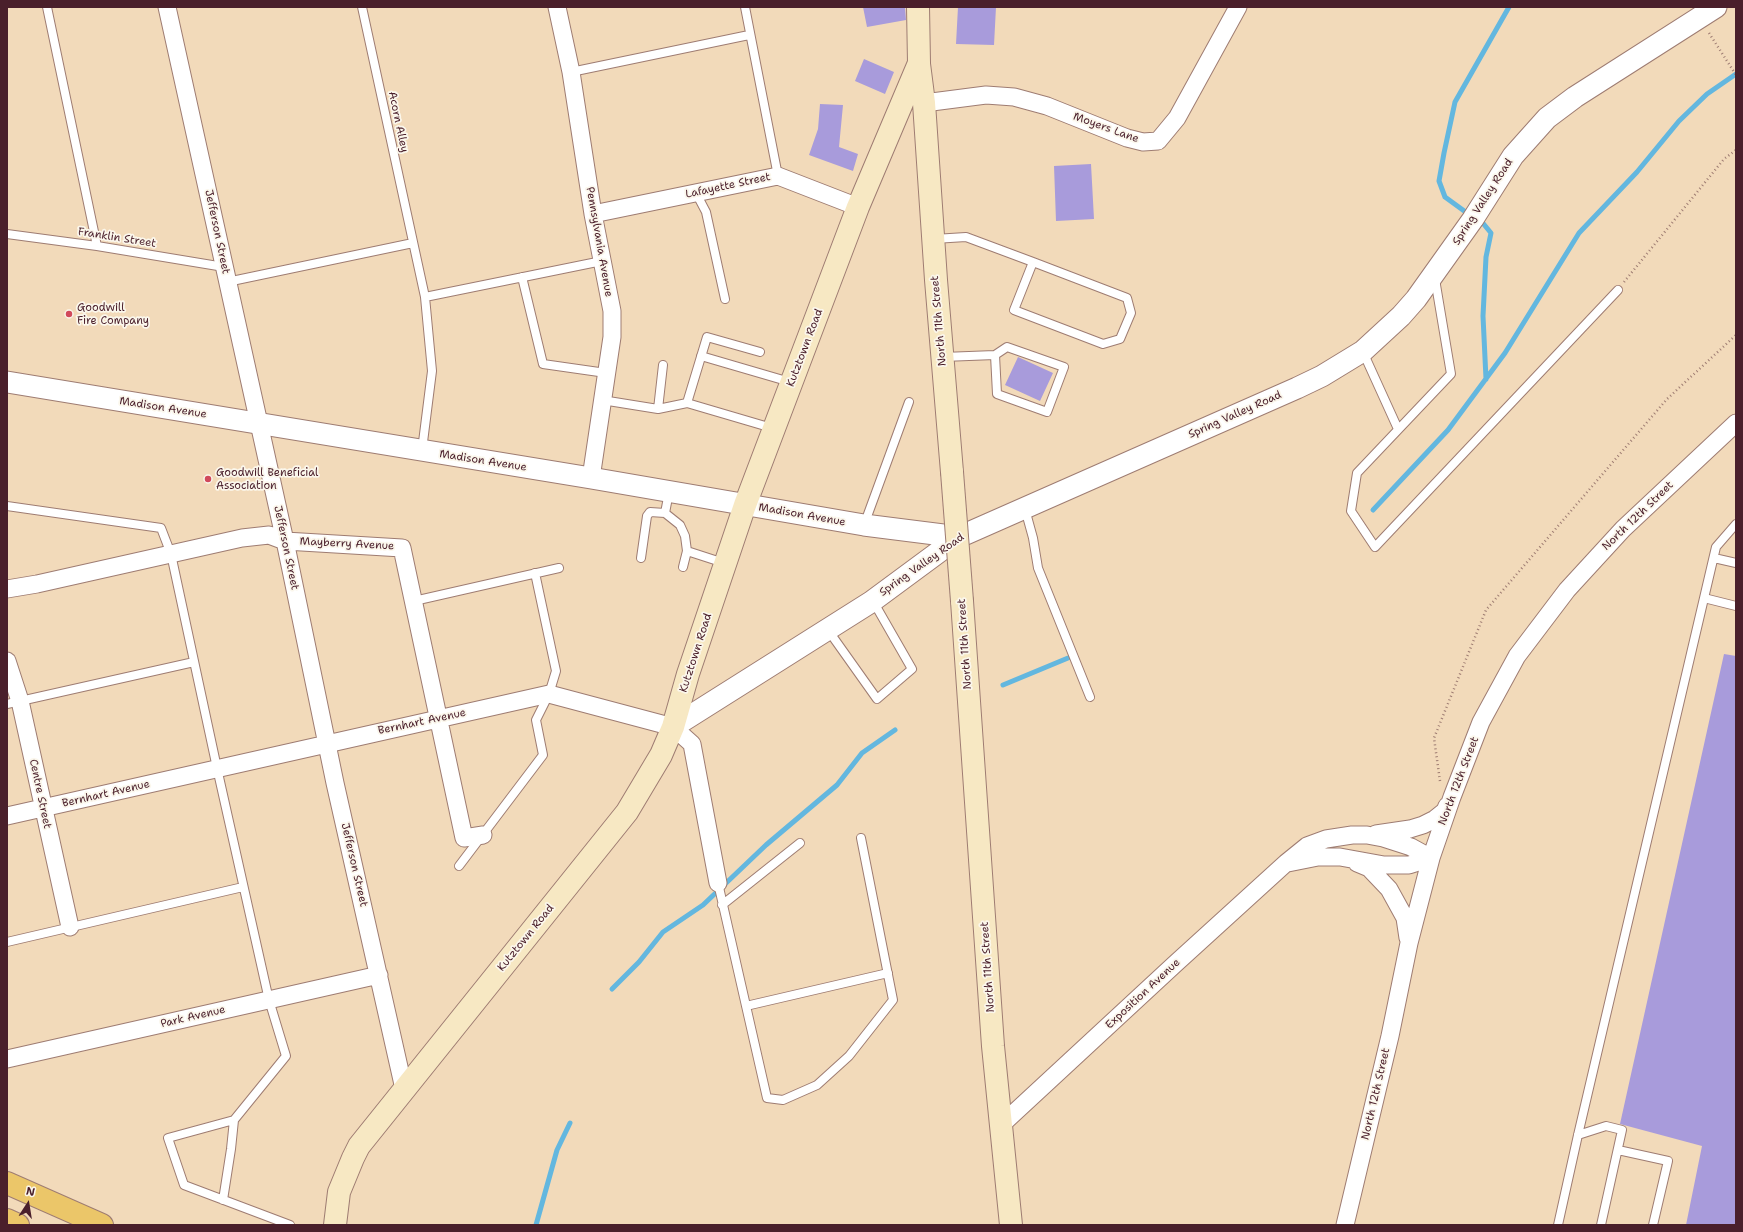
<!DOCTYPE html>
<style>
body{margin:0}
#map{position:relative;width:1743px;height:1232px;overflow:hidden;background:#f2daba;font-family:"Shantell Sans",sans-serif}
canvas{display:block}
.frame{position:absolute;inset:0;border:8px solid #4a1f2b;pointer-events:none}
.north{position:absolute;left:8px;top:1184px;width:40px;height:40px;-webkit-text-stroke:3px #fbf7ec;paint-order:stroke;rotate:12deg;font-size:11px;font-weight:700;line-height:16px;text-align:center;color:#4a1f2b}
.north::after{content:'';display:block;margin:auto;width:14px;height:18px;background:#4a1f2b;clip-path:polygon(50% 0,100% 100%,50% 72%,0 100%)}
</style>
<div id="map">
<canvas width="1743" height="1232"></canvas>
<div class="frame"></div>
<div class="north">N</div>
</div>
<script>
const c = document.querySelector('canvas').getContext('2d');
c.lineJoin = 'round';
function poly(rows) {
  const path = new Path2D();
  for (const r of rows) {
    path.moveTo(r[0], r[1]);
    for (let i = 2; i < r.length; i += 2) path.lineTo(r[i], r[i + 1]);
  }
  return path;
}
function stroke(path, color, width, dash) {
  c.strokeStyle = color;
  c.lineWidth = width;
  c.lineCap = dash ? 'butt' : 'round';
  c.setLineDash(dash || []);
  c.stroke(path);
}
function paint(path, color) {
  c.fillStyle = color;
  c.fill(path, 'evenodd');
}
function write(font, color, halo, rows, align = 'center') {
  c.font = font + ' "Shantell Sans",sans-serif';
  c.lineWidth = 3.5;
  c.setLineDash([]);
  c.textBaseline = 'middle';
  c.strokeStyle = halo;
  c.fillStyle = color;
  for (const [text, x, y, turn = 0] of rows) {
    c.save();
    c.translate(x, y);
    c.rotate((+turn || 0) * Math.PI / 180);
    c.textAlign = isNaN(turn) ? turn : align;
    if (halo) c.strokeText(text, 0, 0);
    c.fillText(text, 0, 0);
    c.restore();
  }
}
const stream = poly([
 [1467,213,1445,197,1439,181,1444,153,1455,102,1509,7],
 [1482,222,1491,233,1486,257,1483,316,1486,379],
 [1373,510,1448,430,1505,353,1579,233,1637,172,1679,121,1707,94,1736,74],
 [1003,685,1068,658],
 [612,989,639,962,663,932,703,905,766,845,837,785,862,753,895,730],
 [536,1225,557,1150,570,1123]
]);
const building = poly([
 [863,7,905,7,906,20,867,27],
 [958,7,996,7,994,45,956,44],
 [864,59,894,72,885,94,855,81],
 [820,104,843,105,839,147,858,154,853,171,809,155,818,129],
 [1091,164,1094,219,1056,221,1054,166],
 [1018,357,1053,373,1040,401,1005,385],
 [1724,654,1736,656,1736,1225,1686,1225,1702,1146,1620,1124]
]);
const path = poly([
 [1709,33,1736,75],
 [1624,282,1724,159,1736,150],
 [1440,781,1434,738,1486,610,1667,399,1736,335]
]);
const service = poly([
 [47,7,97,246],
 [362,7,425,297,432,371,422,450],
 [745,7,778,176],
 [571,72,749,35],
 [696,193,706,212,725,299],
 [7,234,97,246,224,267],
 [934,239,966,237,1033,262,1127,298,1131,313,1120,339,1103,344,1014,310,1033,262],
 [522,277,543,364,606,373],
 [1435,279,1451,374,1357,473,1351,511,1375,547,1618,290],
 [227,282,413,243],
 [425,297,602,261],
 [1363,352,1398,429],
 [701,356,790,382],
 [943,357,995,355,1007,347,1064,367,1047,412,997,394,995,355],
 [602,400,658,409,687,403,707,337,760,352],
 [687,403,772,428],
 [658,409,663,365],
 [7,506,161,528,171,554,217,768,269,1000,286,1056,234,1120,231,1149,223,1200],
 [1025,509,1033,538,1038,568,1090,697],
 [665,513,680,525,685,536,687,551,724,563],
 [864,525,909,402],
 [641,558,647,516,650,512,665,513,669,492],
 [1714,558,1736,563],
 [683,567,687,551],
 [1704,598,1736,606],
 [414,601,559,568],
 [828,630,877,699,912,669,873,601],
 [7,704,194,662],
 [459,866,543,755,536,720,549,694,556,671,535,573],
 [718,883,767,1098,783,1100,817,1085,849,1056,893,1000,861,838],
 [722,905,800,843],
 [7,942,243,887],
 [746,1006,888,973],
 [234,1120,168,1138,184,1185,290,1225],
 [1578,1135,1606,1126,1622,1130,1601,1225],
 [1618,1150,1668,1161,1653,1225],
 [1558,1225,1578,1135,1716,547,1736,524]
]);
const minor = poly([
 [167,7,285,541,335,783,404,1089],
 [557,7,571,72,593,214,612,311,612,337,591,478],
 [924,103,986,95,1014,97,1047,106,1127,138,1143,142,1158,141,1177,118,1238,7],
 [593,214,778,176,858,207],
 [7,589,37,584,242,538,269,535,285,541,402,548,464,838,483,835],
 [7,661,20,701,70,927],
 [7,816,549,694,673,727,692,744,718,883],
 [1376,834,1410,829,1423,825,1435,819,1445,811,1447,806],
 [1288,863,1318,857,1340,857,1384,865,1409,865,1431,858],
 [1357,863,1369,868,1389,889,1405,918,1408,938],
 [7,1059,379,975],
 [1000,1126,1175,964,1286,863,1307,846,1326,839,1352,835,1367,835,1383,838,1411,847,1431,858],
 [1345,1225,1390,1036,1409,943,1431,858,1452,797,1481,722,1517,656,1567,590,1623,529,1736,423]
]);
const tertiary = poly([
 [7,382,591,478,864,525,959,537],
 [673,727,871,602,959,537,1297,388,1322,376,1363,351,1401,316,1416,299,1473,219,1513,156,1547,118,1575,97,1716,7]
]);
const secondary = poly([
 [919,64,924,103,936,280,952,472],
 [962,601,993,1046,1011,1225],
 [335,1225,339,1192,353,1158,359,1146,627,812,661,755,673,727,688,674,745,505,858,207,919,63,918,7]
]);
const motorway = poly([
 [7,1183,102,1225],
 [7,1220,18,1225]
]);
const secondaryBridge = poly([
 [952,472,962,601]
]);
const markers = [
 [69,314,4,"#d1495b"],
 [208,479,4,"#d1495b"]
];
const streetNames = [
 ["Acorn Alley",398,122,78],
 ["Moyers Lane",1106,128,20],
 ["Lafayette Street",728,186,-12],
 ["Spring Valley Road",1483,202,-57],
 ["Jefferson Street",217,232,78],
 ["Franklin Street",117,238,9],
 ["Pennsylvania Avenue",599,242,80],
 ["North 11th Street",939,321,-95],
 ["Kutztown Road",805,348,-69],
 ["Madison Avenue",163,408,9],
 ["Spring Valley Road",1235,415,-24],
 ["Madison Avenue",483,461,9],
 ["Madison Avenue",802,515,10],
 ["North 12th Street",1638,516,-44],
 ["Mayberry Avenue",347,544,3],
 ["Jefferson Street",286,548,78],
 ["Spring Valley Road",922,565,-35],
 ["North 11th Street",965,644,-94],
 ["Kutztown Road",696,653,-72],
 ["Bernhart Avenue",422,722,-12],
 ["North 12th Street",1459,781,-69],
 ["Centre Street",40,794,78],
 ["Bernhart Avenue",106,794,-13],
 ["Jefferson Street",354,865,77],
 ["Kutztown Road",526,938,-51],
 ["North 11th Street",988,967,-94],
 ["Exposition Avenue",1143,994,-43],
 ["Park Avenue",193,1017,-13],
 ["North 12th Street",1376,1094,-77]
];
const poiNames = [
 ["Goodwill",77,308],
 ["Fire Company",77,321],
 ["Goodwill Beneficial",216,473],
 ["Association",216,486]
];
stroke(stream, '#63b7df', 5);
paint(building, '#a89bdb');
stroke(service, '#9e7c72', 10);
stroke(minor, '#9e7c72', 19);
stroke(tertiary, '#9e7c72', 23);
stroke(secondary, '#9e7c72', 24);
stroke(motorway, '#9e7c72', 24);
stroke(path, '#9e7c72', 2.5, [1, 3]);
stroke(service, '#fff', 8);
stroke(minor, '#fff', 17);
stroke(tertiary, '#fff', 21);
stroke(secondary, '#f7e8c3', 22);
stroke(motorway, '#ebc669', 22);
stroke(secondaryBridge, '#9e7c72', 24, []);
stroke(secondaryBridge, '#f7e8c3', 22);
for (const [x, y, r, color] of markers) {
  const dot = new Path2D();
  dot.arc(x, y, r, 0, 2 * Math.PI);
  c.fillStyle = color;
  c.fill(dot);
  stroke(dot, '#fbf7ec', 1.5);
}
write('11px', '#4a1f2b', '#fbf7ec', streetNames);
write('11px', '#4a1f2b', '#fbf7ec', poiNames, 'left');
</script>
